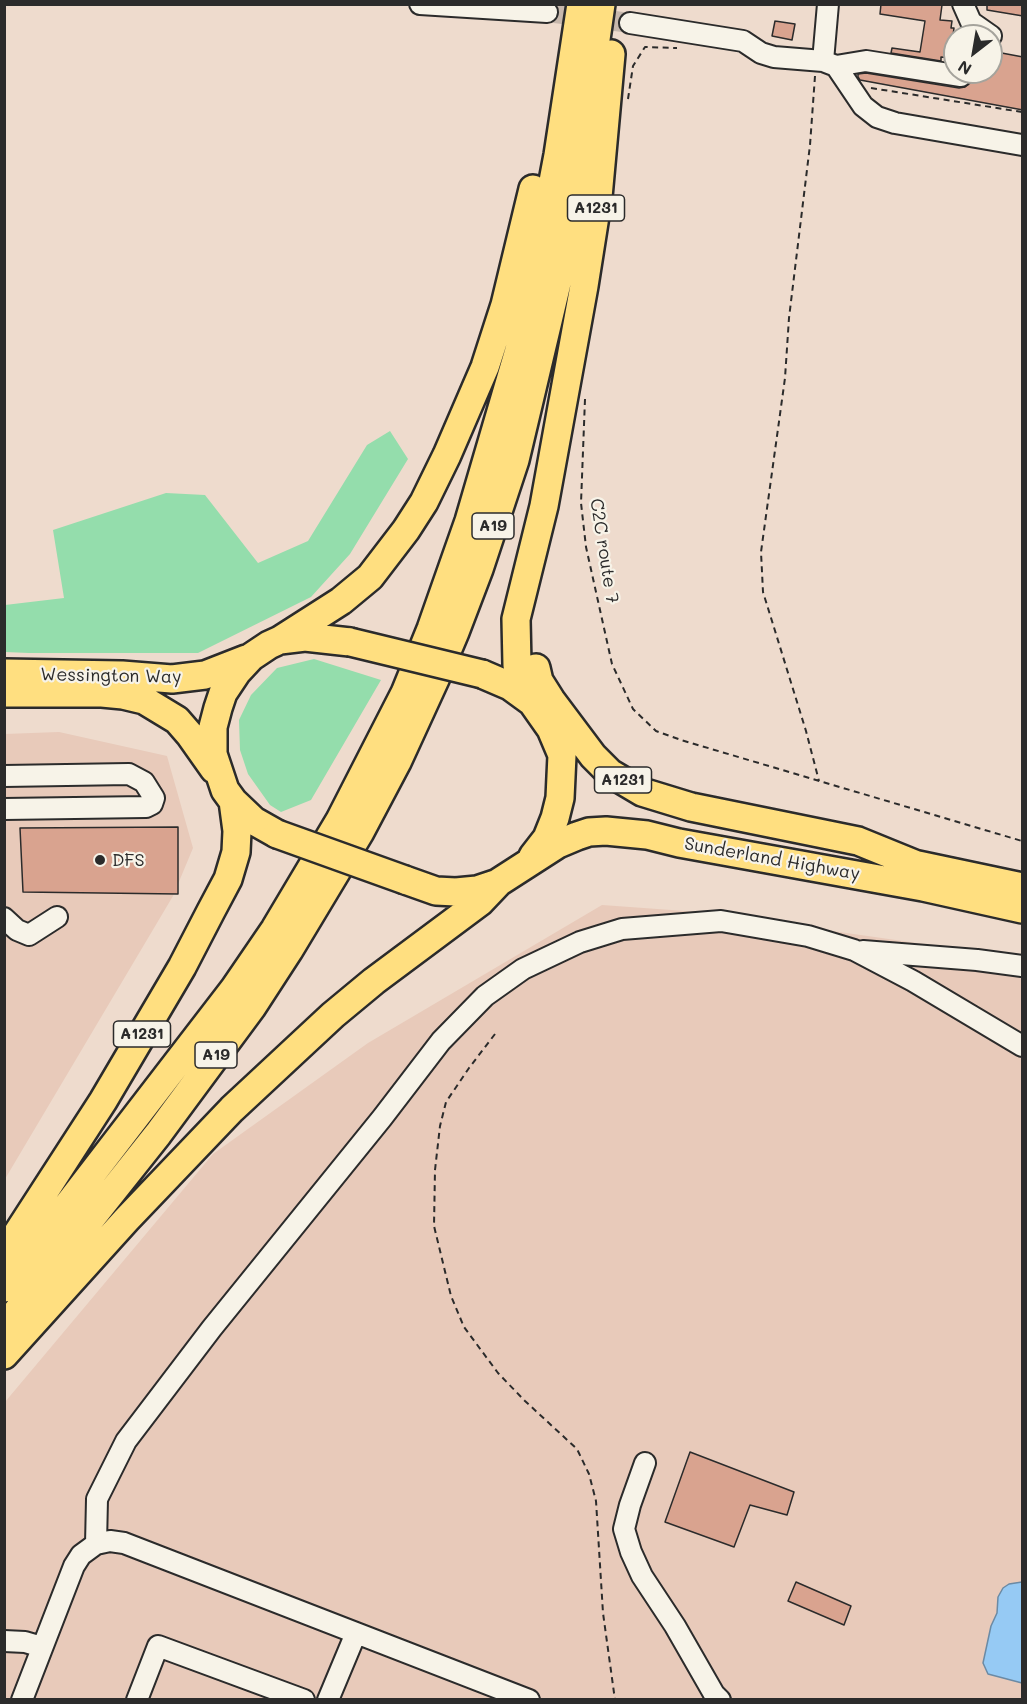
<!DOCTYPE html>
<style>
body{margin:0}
#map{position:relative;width:1027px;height:1704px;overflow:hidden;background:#eedbcd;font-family:Mali,sans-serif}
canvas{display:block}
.frame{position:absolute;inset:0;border:6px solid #2b2b2b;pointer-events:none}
.north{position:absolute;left:943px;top:24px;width:60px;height:60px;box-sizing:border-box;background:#f7f3e8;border:2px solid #a5a39c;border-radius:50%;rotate:211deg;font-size:16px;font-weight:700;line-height:24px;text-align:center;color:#2b2b2b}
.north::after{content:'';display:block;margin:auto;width:21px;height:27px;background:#2b2b2b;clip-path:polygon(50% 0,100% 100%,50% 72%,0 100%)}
</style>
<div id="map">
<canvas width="1027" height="1704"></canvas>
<div class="frame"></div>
<div class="north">N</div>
</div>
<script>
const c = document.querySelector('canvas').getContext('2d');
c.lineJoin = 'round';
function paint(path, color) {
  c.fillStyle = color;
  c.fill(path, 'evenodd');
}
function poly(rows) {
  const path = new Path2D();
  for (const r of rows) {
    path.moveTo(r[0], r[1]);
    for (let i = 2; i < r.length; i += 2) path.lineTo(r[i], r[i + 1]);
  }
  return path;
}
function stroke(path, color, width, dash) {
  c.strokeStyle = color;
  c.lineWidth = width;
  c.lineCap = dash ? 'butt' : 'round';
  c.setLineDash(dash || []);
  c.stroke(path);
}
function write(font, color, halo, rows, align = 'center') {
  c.font = font + ' Mali,sans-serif';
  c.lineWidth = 4.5;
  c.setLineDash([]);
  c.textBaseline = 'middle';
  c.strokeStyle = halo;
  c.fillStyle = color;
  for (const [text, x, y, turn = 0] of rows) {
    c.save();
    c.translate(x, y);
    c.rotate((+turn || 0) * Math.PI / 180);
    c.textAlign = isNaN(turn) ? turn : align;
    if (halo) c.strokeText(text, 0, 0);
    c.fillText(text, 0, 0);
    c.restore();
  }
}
const built = poly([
 [59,732,167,756,193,848,173,896,5,1179,5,734],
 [602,905,699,912,1022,958,1022,1699,5,1700,5,1402,213,1154,368,1043]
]);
const green = poly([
 [390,431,408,459,350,554,311,597,198,653,29,653,5,652,5,605,64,598,53,530,166,493,205,495,258,563,308,541,367,445],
 [314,659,381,680,311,800,281,812,270,805,248,774,240,750,239,720,251,695,277,668]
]);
const water = poly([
 [1022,1582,1022,1683,988,1674,983,1663,991,1626,997,1613,998,1597,1003,1588,1009,1584,1022,1582]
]);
const building = poly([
 [881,4,942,5,940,20,952,21,951,28,954,28,950,58,941,57,941,61,891,53,892,48,920,52,925,21,880,14,881,4],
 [987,4,1023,4,1023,16,987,10,987,4],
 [775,21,795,24,792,40,772,36,775,21],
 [991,51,1023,57,1023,110,860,80,858,77,858,74,866,73,959,88,965,87,971,82,973,72,991,72,991,51],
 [178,827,178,894,23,892,20,828,178,827],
 [690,1452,794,1492,787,1515,750,1505,734,1547,665,1522,690,1452],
 [796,1582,851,1606,844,1625,788,1601,796,1582]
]);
const minorTunnel = poly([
 [547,12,630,23]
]);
const path = poly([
 [815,76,810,145,789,318,785,378,761,552,763,592,806,731,819,781],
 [871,88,1022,112],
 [628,99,633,66,645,47,677,48],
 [585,399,581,503,586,547,612,664,633,709,656,731,681,740,1022,841],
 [495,1034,469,1068,446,1102,440,1126,435,1170,434,1226,451,1296,464,1327,498,1373,525,1401,577,1449,589,1474,596,1501,603,1613,615,1700]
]);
const minor = poly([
 [420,4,547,12],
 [963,4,971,22,991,36],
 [630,23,743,41,761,53,774,57,823,61,836,66,863,106,877,117,895,123,1022,145],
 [823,61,828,4],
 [836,66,866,61,961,76,961,72],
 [4,776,129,774,144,782,154,798,152,804,146,807,4,809],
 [4,918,17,930,29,935,57,917],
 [863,951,977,960,1022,966],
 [645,1463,630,1505,624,1529,631,1552,642,1576,675,1626,714,1694,720,1700],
 [96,1544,97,1499,126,1441,212,1328,382,1118,441,1041,485,996,523,969,580,942,622,929,721,921,808,936,854,950,913,981,1022,1046],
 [4,1641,25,1642,42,1647],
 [22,1700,74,1566,81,1555,96,1544,110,1541,124,1543,529,1700],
 [137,1700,158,1646,304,1700],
 [328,1700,356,1633]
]);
const highway = poly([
 [280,640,341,601,370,577,406,530,424,502,447,455,485,367,505,305,533,189],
 [536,668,539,681,551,700,593,756,610,773,642,792,691,807,858,841,917,865],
 [4,673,122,675,172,679,205,675,246,659],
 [482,674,510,686,532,702,551,729,562,755,560,798,555,818,547,838,533,856],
 [4,693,102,693,123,695,144,700,177,720,190,735,214,769],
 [532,702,520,681,517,665,516,619,544,506,584,286,598,197,611,54],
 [277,834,254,821,233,801,225,790,213,754,213,727,218,708,223,693,237,672,251,657,269,645,280,640,305,637,350,642],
 [899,861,1022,887],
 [405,880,436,891,456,892,477,890,495,884],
 [4,1254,103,1101,182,967,211,911,228,879,236,852,237,831,233,801],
 [4,1288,234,989,275,929,340,820,405,693,431,629,469,521,519,350,535,276,558,155,581,4],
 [4,1328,158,1134,252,1007,289,950,360,832,397,762,436,677,455,632,479,569,515,460,558,279,578,166,601,4],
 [4,1355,126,1220,232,1109,333,1015,374,981,480,902,499,882,558,844,577,836,589,832,606,831,647,835,679,843,923,887,1022,909]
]);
const highwayBridge = poly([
 [350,642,482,674],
 [277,834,405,880]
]);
const markers = [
 [100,860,6,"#2b2b2b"]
];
const shields = [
 [596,208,57],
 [493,526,42],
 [623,780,57],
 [142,1034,57],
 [216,1055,42]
];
const shieldNames = [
 ["A1231",596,208],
 ["A19",493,526],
 ["A1231",623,780],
 ["A1231",142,1034],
 ["A19",216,1055]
];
const streetNames = [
 ["C2C route 7",604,551,81],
 ["Wessington Way",111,676,1],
 ["Sunderland Highway",772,859,10]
];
const poiNames = [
 ["DFS",112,860]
];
paint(built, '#e8caba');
paint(green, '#94ddac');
paint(water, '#96caf4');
stroke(water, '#6b8aa4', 1.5);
paint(building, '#d9a38f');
stroke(building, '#2b2b2b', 1.5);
stroke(minorTunnel, '#c7b8ad', 20, [20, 10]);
stroke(minor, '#2b2b2b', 24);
stroke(highway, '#2b2b2b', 32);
stroke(path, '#2b2b2b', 2, [6, 4.5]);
stroke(minor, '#f7f3e8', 20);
stroke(highway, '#ffdf80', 27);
stroke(highwayBridge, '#2b2b2b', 32, []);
stroke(highwayBridge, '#ffdf80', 27);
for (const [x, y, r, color] of markers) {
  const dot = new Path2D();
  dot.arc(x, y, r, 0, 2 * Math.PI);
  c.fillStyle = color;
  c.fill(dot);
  stroke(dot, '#f7f3e8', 2);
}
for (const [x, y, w] of shields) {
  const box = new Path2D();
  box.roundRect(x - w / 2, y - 13, w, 26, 4.5);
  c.fillStyle = '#f7f3e8';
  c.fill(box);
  stroke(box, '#2b2b2b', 1.5);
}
write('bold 16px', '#2b2b2b', null, shieldNames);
write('18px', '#2b2b2b', '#f7f3e8', streetNames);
write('18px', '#2b2b2b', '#f7f3e8', poiNames, 'left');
</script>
